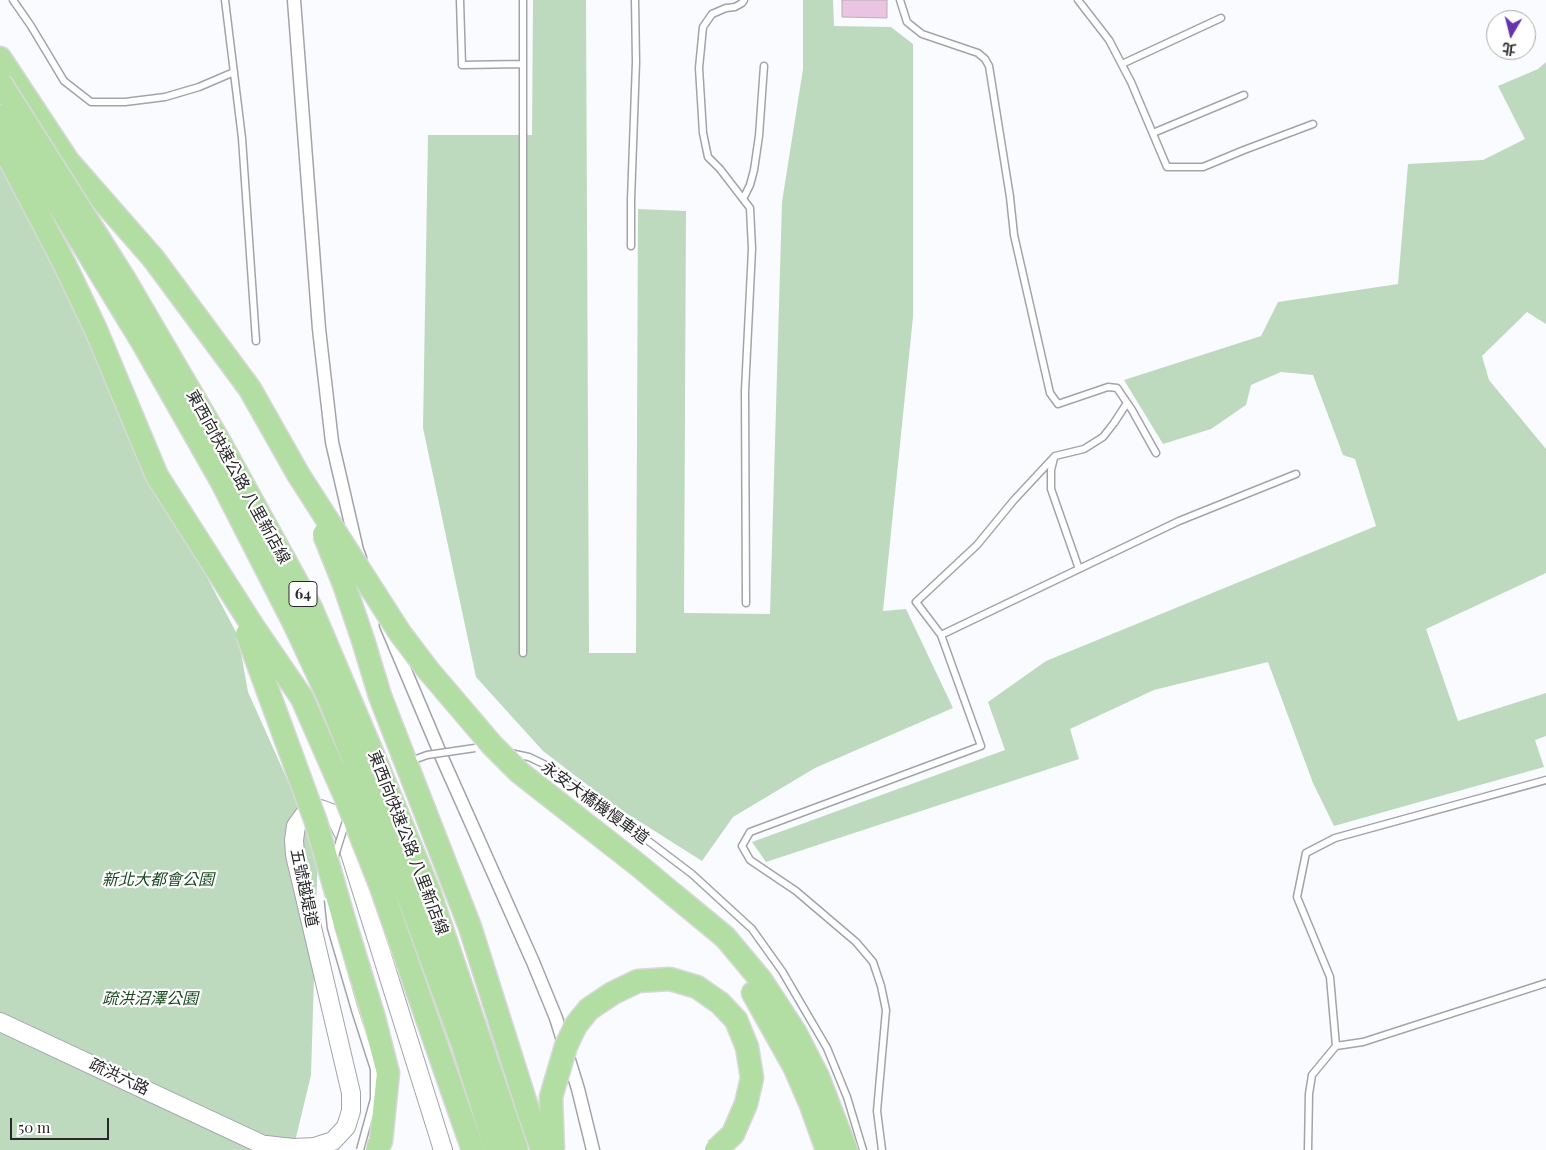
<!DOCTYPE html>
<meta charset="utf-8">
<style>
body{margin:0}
#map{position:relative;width:1546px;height:1150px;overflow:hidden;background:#fafbff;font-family:"Playfair Display","Noto Sans TC",serif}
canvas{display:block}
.north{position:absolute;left:1486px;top:10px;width:50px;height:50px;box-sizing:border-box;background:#fff;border:1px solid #a9a9aa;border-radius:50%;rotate:188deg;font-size:14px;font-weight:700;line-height:20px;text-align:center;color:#28282a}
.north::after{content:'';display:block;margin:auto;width:18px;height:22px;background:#6634ac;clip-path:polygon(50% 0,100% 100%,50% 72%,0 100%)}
.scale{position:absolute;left:10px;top:1118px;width:99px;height:22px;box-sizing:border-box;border:2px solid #28282a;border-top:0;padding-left:6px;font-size:15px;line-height:18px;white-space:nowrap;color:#28282a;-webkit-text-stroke:4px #fff;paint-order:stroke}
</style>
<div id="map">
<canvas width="1546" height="1150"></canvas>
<div class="north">北</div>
<div class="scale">50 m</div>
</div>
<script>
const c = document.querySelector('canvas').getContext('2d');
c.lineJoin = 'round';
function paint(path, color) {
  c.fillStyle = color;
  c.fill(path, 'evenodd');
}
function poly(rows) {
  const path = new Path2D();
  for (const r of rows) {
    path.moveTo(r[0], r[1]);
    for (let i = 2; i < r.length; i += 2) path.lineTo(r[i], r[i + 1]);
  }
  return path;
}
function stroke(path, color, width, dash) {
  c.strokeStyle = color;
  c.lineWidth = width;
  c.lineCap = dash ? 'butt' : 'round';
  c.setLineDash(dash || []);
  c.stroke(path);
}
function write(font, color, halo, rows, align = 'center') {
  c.font = font + ' "Playfair Display","Noto Sans TC",serif';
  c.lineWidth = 4.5;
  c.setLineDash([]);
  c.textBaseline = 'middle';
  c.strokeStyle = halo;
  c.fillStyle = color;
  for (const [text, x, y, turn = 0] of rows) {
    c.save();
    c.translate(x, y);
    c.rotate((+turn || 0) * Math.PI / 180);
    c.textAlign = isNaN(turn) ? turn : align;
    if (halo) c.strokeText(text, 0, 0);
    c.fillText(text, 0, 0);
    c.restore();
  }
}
const green = poly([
 [533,0,586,0,589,653,636,653,638,209,686,211,684,613,770,614,782,202,803,69,803,0,833,0,834,26,891,27,913,44,913,317,883,611,906,609,953,708,815,768,733,817,702,861,615,806,543,751,476,677,423,428,428,135,532,135],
 [1546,62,1546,324,1527,312,1482,356,1489,380,1546,449,1546,573,1426,629,1458,721,1546,693,1546,736,1535,740,1544,767,1334,826,1313,783,1268,662,1154,690,1070,729,1079,759,766,862,752,842,1005,750,988,702,1046,661,1376,526,1355,459,1343,455,1313,375,1281,372,1251,385,1246,405,1211,429,1163,444,1124,380,1261,336,1278,302,1398,284,1408,164,1483,160,1525,139,1498,86,1538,69],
 [0,164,31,211,128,427,238,636,248,692,318,848,311,1075,293,1150,0,1150]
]);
const building = poly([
 [842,0,887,0,887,18,842,17,842,0]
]);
const lane = poly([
 [13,0,31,26,64,81,91,102,125,102,165,97,199,87,234,72],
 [225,0,242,138,256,341],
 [460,0,462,65,523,64],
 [523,0,523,653],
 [744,0,742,3,735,7,726,8,712,14,703,27,699,68,703,133,708,157,720,169,750,208,752,249,745,391,746,603],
 [900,0,907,22,922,34,978,53,985,59,989,66,1010,197,1014,235,1050,393,1058,404,1108,387,1117,388,1132,410,1156,453],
 [1078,0,1109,40,1131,82,1167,167,1203,167,1244,150,1313,124],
 [1122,64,1221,18],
 [1153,133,1244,95],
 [743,199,750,185,754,170,759,136,764,66],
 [631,246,631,200,636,62,635,0],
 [1054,458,1051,470,1051,489,1079,569],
 [941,635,916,602,977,545,1014,500,1055,456,1084,449,1103,437,1114,423,1127,403],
 [510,753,529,757,552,768,692,874,752,929,782,971,827,1048,847,1097,863,1150],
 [1336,1046,1363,1042,1546,983],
 [882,1150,877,1111,886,1010,881,986,873,962,856,942,796,891,750,860,742,846,750,832,981,746,941,635,1179,521,1296,474],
 [1308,1150,1309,1094,1312,1075,1336,1046,1330,977,1297,897,1306,853,1335,838,1546,780]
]);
const street = poly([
 [294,0,319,329,332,442,357,550,360,558],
 [386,625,443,760,533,962,556,1018,578,1089,593,1150]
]);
const secondary = poly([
 [0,1022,274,1150],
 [266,1145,293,1148,314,1147,333,1141,346,1127,351,1111,351,1093,295,855,294,840,296,826,304,815,320,809,331,813,338,822,344,834,443,1150]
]);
const highway = poly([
 [0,58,68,161,153,258],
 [674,895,725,937,761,980,795,1032,818,1077,846,1150],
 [753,993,795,1068,811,1105,827,1150]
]);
const laneBridge = poly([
 [411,761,427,755,475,748],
 [334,859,345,824,349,820],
 [328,900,331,928,355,1010,374,1069,374,1099,360,1150]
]);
const highwayBridge = poly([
 [0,82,125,280,218,439,311,608,372,752,430,894,517,1150],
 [0,116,54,197,143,343,222,482,295,625,329,698,411,904,463,1045,496,1150],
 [0,141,64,263,96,330,157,476,252,625,302,698,345,796,381,887,473,1150],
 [153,258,250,389,298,474,400,633,428,670,492,745,519,772,638,865,674,895],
 [324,534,344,584,363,640,380,696,470,927,528,1110,542,1150],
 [247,634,316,822,344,920,374,1018,388,1073,381,1141,377,1150],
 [553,1150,551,1097,566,1046,576,1025,589,1009,613,993,638,981,670,979,697,987,720,1003,736,1020,747,1047,752,1078,746,1104,733,1134,716,1150]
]);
const shields = [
 [303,594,28]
];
const shieldNames = [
 ["64",303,594]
];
const streetNames = [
 ["東西向快速公路 八里新店線",238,477,61],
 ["永安大橋機慢車道",595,803,36],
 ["東西向快速公路 八里新店線",408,843,69],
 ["五號越堤道",304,888,78],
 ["疏洪六路",119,1077,25]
];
const parkNames = [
 ["新北大都會公園",158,880],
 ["疏洪沼澤公園",150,999]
];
paint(green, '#bddabf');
paint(building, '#ebc4e1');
stroke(building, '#b6b0b4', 1);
stroke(lane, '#a3a4aa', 9);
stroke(street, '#a3a4aa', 15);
stroke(secondary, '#a3a4aa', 20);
stroke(highway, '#d8d8d9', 25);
stroke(lane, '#fff', 6);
stroke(street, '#fff', 12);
stroke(secondary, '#fff', 18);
stroke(highway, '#b2dea3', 22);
stroke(laneBridge, '#a3a4aa', 9, []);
stroke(highwayBridge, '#d8d8d9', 25, []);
stroke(laneBridge, '#fff', 6);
stroke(highwayBridge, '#b2dea3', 22);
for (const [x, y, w] of shields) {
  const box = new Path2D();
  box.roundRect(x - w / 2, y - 12.5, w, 25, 4);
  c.fillStyle = '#fff';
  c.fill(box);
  stroke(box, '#28282a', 1);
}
write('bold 15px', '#28282a', null, shieldNames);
write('16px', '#28282a', '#fff', streetNames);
write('italic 16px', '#18491f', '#fff', parkNames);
</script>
